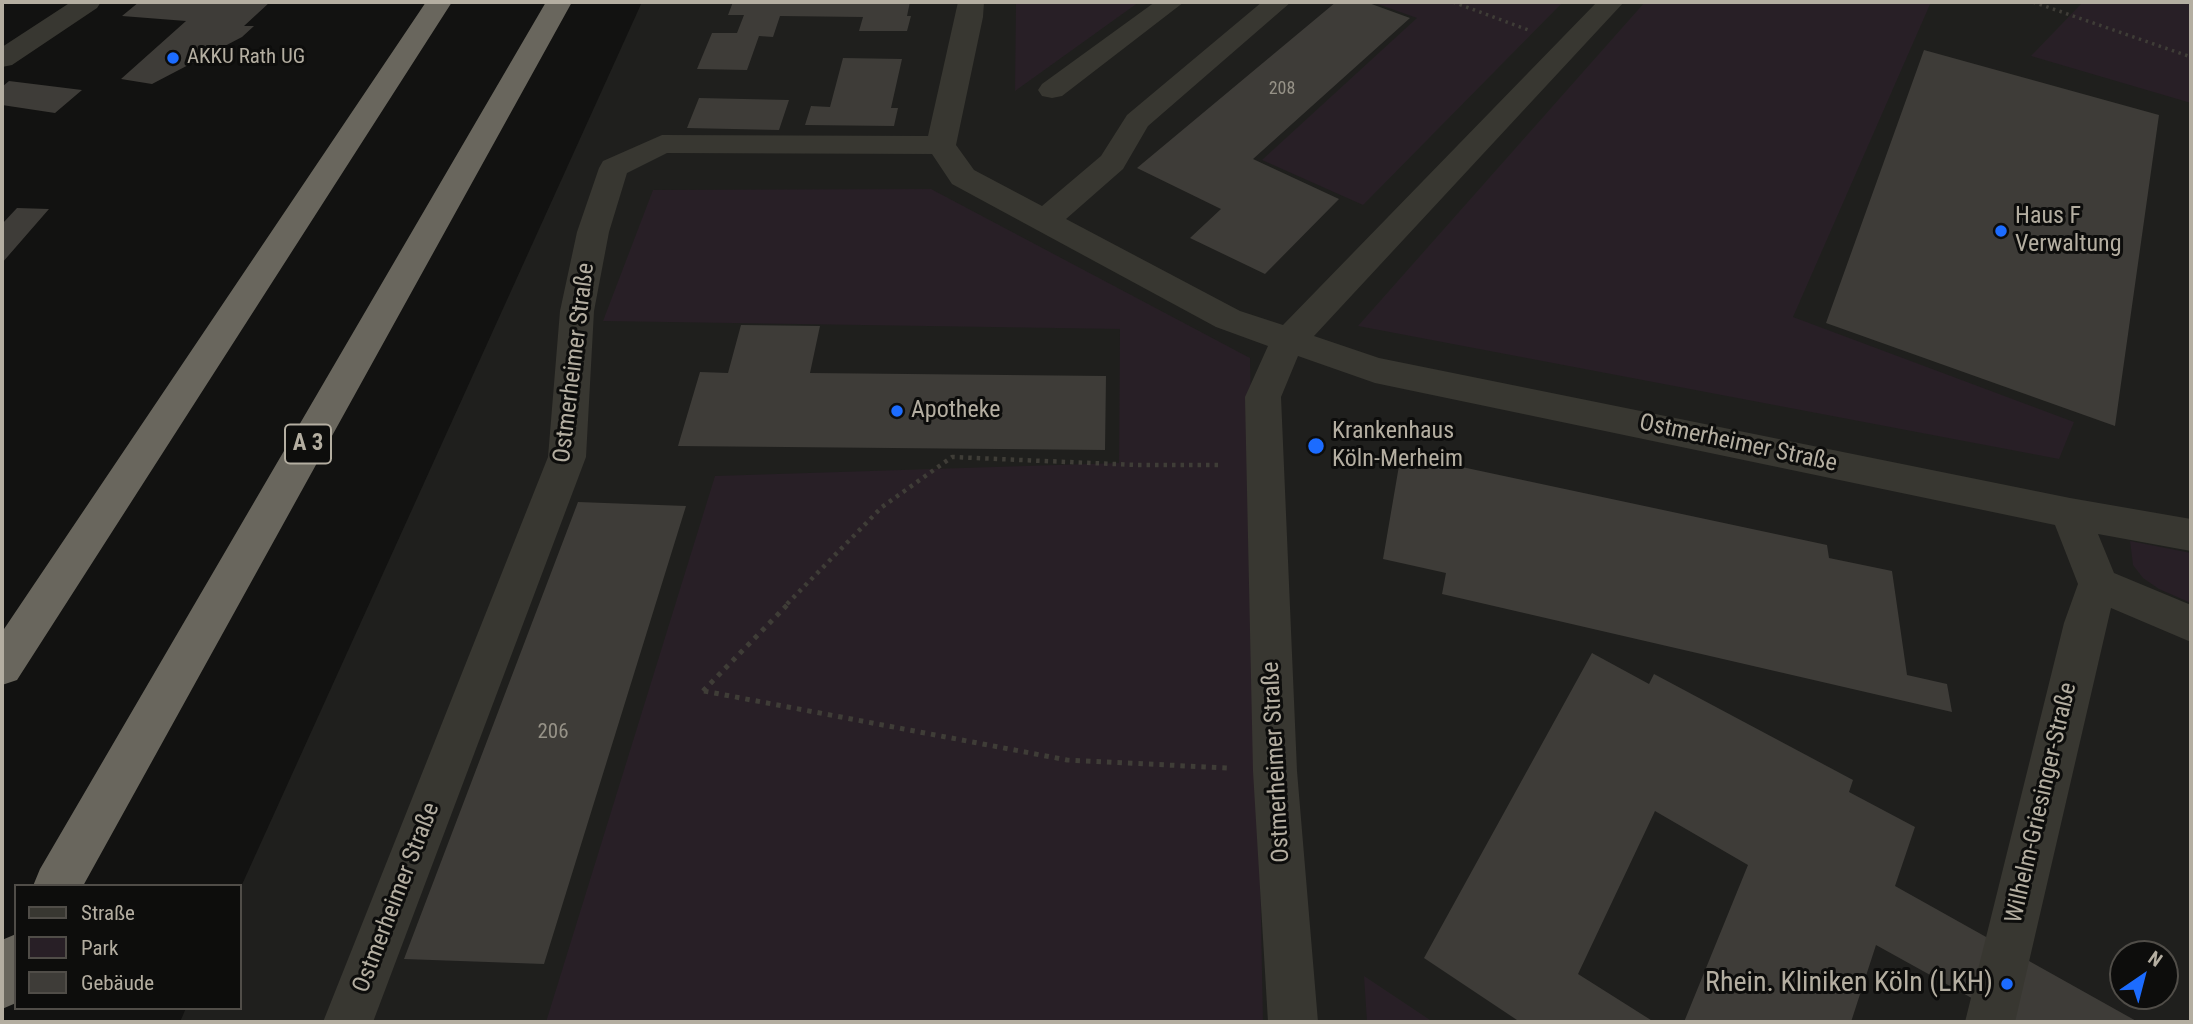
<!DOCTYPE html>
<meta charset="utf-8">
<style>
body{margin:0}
#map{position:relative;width:2193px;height:1024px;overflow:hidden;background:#121211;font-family:"Roboto Condensed",sans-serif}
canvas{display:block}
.frame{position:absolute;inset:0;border:4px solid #b4aea1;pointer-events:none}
.legend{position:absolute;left:14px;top:884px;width:228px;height:126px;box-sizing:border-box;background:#0d0d0c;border:2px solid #504d48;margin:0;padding:9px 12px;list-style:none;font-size:21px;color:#b4aea1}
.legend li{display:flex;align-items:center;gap:14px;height:35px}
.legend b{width:35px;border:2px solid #504d48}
.north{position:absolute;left:2109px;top:940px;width:70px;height:70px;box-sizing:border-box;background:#0d0d0c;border:2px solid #504d48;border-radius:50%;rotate:35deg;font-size:19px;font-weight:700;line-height:28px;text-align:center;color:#b4aea1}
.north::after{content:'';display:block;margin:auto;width:24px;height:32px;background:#1c6cff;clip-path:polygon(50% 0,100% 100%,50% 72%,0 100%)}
</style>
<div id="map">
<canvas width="2193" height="1024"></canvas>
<div class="frame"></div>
<ul class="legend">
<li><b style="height:9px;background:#383731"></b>Straße</li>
<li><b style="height:19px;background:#281f26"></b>Park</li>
<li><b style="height:19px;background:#3e3c38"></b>Gebäude</li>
</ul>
<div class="north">N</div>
</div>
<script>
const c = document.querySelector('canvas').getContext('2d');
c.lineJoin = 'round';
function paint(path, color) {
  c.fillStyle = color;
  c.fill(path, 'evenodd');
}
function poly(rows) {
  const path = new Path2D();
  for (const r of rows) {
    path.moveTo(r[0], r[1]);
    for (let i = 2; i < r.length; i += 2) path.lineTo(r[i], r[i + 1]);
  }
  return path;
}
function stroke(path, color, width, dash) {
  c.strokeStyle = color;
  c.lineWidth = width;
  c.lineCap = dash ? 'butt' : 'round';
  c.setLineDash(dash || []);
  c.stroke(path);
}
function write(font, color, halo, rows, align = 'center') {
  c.font = font + ' "Roboto Condensed",sans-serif';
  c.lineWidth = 6;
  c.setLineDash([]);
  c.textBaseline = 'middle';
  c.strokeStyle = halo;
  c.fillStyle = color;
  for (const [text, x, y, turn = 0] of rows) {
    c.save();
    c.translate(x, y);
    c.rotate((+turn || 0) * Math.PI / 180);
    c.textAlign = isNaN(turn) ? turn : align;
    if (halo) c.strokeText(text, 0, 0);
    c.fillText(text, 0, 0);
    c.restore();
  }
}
const built = poly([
 [642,2,2191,2,2191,1022,180,1022,186,1008,240,1008,240,889],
 [2123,954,2165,954,2165,996,2123,996]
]);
const green = poly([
 [1016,2,1139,2,1015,91],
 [1372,2,1563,2,1363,205,1262,160,1417,18],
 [1645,2,1931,2,1793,317,2074,422,2059,459,1358,326],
 [2083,2,2191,2,2191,103,2031,56],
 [931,189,1250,358,1263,1022,546,1022,715,476,1119,463,1120,329,603,321,653,190],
 [2130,541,2191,553,2191,603,2159,589,2143,578,2133,565],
 [1364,976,1433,1022,1367,1022]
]);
const building = poly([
 [139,2,270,2,244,26,254,26,242,37,152,84,121,79,186,21,122,16],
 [733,2,910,2,907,16,911,16,907,31,859,31,863,17,780,16,773,37,759,36,747,70,697,69,712,33,737,33,744,15,728,15],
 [1336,2,1366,2,1410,18,1253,159,1339,199,1265,274,1190,238,1221,209,1137,168],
 [1924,50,2159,115,2115,426,1826,323],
 [843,58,902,59,891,108,898,108,894,126,805,125,811,106,830,107],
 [9,81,82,90,55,113,2,105,2,87],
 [699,98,789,100,779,130,687,128],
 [17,208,49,209,2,263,2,224],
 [741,325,820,326,810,373,1106,376,1105,450,678,446,700,372,728,373],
 [1401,454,1827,545,1829,558,1892,571,1907,675,1947,684,1952,712,1442,594,1446,573,1383,559],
 [578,502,686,506,544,964,404,959],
 [1592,653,1649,684,1654,674,1853,780,1849,792,1915,827,1895,886,2138,1022,2015,1022,1876,945,1851,1022,1684,1022,1748,865,1655,811,1578,974,1654,1022,1520,1022,1424,958]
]);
const pathFar2 = poly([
 [1453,2,1531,31],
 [2033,2,2191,57]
]);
const pathFar1 = poly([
 [787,604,882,507,952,457,1137,465,1221,465]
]);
const path = poly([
 [703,691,789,603],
 [704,691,1067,760,1227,768]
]);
const minor = poly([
 [71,2,101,2,97,8,12,65,2,67,2,47,71,2],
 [958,2,984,2,983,17,956,145,974,170,1042,206,1101,156,1127,115,1262,2,1291,2,1148,126,1123,169,1066,219,1240,311,1283,325,1597,2,1624,2,1314,336,1379,358,2070,498,2191,519,2191,551,2098,534,2114,573,2191,605,2191,642,2111,608,2015,1022,1965,1022,2064,623,2078,584,2055,525,1375,383,1298,356,1281,397,1297,771,1318,1022,1268,1022,1253,771,1245,397,1268,346,1216,327,952,184,932,154,667,153,627,173,609,232,594,311,586,457,373,1022,323,1022,548,457,560,311,577,232,599,168,603,161,662,135,928,136,958,2],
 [1155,2,1184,2,1062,96,1052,98,1042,96,1038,90,1042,84,1155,2]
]);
const highway = poly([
 [426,2,452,2,17,680,2,685,2,632,426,2],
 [546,2,572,2,83,886,33,886,40,869,546,2],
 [16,934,16,1003,2,1009,2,940,16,934]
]);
const markers = [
 [173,58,7,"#1c6cff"],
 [2001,231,7,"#1c6cff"],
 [897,411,7,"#1c6cff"],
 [1316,446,9,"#1c6cff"],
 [2007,984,7,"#1c6cff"]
];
const farNumbernames = [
 ["208",1282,89]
];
const farPoinames = [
 ["AKKU Rath UG",187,58]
];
const numberNames = [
 ["206",553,733]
];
const shields = [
 [308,444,46]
];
const shieldNames = [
 ["A 3",308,444]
];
const poiNames = [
 ["Haus F",2015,217],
 ["Verwaltung",2015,245],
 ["Apotheke",911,411],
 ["Krankenhaus",1332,432],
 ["Köln-Merheim",1332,460]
];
const streetNames = [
 ["Ostmerheimer Straße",575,363,-83],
 ["Ostmerheimer Straße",1738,444,12],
 ["Ostmerheimer Straße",1277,762,-93],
 ["Wilhelm-Griesinger-Straße",2042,803,-77],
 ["Ostmerheimer Straße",397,898,-69]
];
const nearPoinames = [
 ["Rhein. Kliniken Köln (LKH)",1993,984]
];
paint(built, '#1f1f1d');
paint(green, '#281f26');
paint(building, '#3e3c38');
stroke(pathFar2, '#3f3d37', 3.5, [2.5, 4.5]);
stroke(pathFar1, '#3f3d37', 4.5, [3.5, 5]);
stroke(path, '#3f3d37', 5, [4.5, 6]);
paint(minor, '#383731');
paint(highway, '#69665d');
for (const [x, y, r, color] of markers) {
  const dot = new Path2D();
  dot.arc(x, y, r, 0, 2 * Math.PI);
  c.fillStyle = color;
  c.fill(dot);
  stroke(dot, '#0d0d0c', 2.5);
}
write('18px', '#969287', null, farNumbernames);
write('21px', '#b4aea1', '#0d0d0c', farPoinames, 'left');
write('21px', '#969287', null, numberNames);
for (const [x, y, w] of shields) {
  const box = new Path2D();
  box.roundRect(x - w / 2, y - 19.5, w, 39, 5);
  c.fillStyle = '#0d0d0c';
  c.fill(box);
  stroke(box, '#b4aea1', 2);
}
write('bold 23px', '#b4aea1', null, shieldNames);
write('24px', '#b4aea1', '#0d0d0c', poiNames, 'left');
write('24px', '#b4aea1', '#0d0d0c', streetNames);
write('28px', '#b4aea1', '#0d0d0c', nearPoinames, 'right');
</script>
